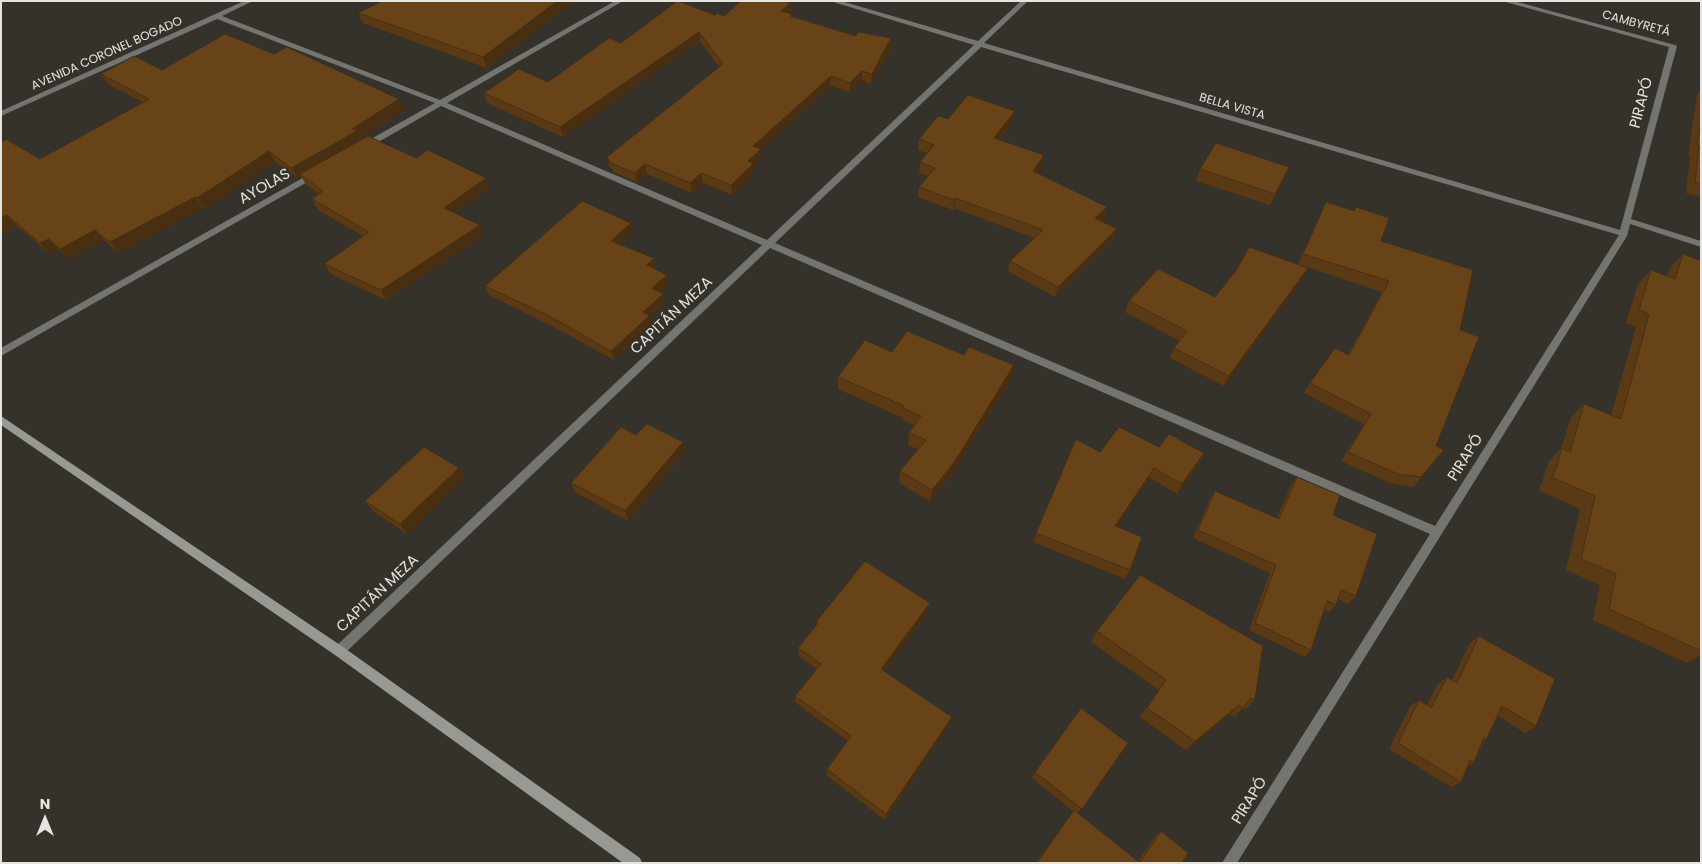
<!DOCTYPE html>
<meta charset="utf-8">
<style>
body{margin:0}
#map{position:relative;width:1702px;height:864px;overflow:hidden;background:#35322c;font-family:Poppins,sans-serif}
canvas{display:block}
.frame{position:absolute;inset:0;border:2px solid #e6e4e0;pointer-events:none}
.north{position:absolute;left:20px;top:794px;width:50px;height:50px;-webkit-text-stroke:4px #35322c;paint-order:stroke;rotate:0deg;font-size:14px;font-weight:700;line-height:20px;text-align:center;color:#e6e4e0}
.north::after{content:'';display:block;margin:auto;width:18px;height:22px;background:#e6e4e0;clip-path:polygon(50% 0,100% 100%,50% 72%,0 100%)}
</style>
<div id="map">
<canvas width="1702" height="864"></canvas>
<div class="frame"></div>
<div class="north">N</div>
</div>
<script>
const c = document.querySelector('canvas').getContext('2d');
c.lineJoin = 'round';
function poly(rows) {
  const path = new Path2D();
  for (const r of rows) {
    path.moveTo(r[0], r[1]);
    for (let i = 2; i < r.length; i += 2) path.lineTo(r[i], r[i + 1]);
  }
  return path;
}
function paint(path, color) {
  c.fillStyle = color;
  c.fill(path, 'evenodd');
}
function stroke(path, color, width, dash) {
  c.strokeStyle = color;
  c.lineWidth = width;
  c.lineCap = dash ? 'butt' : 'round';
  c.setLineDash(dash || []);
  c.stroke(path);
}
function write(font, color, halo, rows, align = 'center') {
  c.font = font + ' Poppins,sans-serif';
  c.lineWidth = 4;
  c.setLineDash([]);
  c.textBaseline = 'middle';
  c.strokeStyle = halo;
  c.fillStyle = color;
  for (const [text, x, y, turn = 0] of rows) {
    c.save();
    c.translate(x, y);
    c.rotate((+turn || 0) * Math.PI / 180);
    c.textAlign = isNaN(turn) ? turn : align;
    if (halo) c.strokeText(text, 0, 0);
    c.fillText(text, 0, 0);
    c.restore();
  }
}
const minor = poly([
 [244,1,253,1,222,16,440,100,615,1,623,1,447,103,767,240,974,45,830,1,841,1,978,41,1021,1,1028,1,984,43,1620,230,1669,47,1502,1,1514,1,1675,45,1677,46,1631,219,1701,241,1701,247,1630,224,1627,236,1237,863,1222,863,1430,534,770,248,343,655,339,657,335,655,333,651,335,647,762,245,441,106,368,148,362,148,362,144,435,103,217,19,1,116,1,111,244,1],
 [981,47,1619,235,1435,526,775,243,981,47],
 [315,171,319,174,318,176,1,356,1,348,315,171]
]);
const secondary = poly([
 [1,416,343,647,640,858,642,863,623,863,335,655,1,425,1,416]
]);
const wall = poly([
 [574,1,487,68,363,23,358,13],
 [674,1,678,1,715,15,724,16,790,3,791,13,790,13,792,16,856,36,891,38,891,48,871,84,862,80,850,92,831,86,761,150,762,159,754,166,754,173,732,195,703,183,692,193,647,174,637,182,614,172,610,167,607,157,719,67,700,41,563,137,487,103,484,93,548,82,621,43,675,4],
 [162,70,404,110,361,137,362,140,416,158,486,178,490,188,455,213,484,235,386,300,331,274,324,264,363,236,318,210,312,199,319,194,306,185,301,176,298,178,275,162,205,209,203,208,119,253,104,240,69,259,58,249,50,254,17,226,1,234,1,142,40,159,143,102,108,84,101,74],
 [1701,91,1701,197,1686,193,1690,156,1688,156,1697,95],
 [948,119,1013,121,999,140,1042,166,1037,173,1107,207,1104,218,1101,221,1117,229,1113,239,1055,297,1008,271,1010,261,1035,238,954,208,953,210,918,197,919,187,928,176,919,173,920,162,927,153,918,150,919,139],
 [1200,169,1284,178,1270,205,1196,181],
 [1326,202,1354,211,1356,207,1381,241,1473,270,1421,477,1413,487,1390,483,1341,461,1364,424,1304,393,1310,383,1348,354,1382,292,1298,264],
 [633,232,620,244,656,268,655,269,669,284,660,292,663,294,665,303,650,317,652,325,614,360,554,327,489,295,485,286],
 [1683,254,1701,261,1701,655,1687,663,1593,620,1600,585,1566,570,1580,509,1539,490,1549,461,1561,449,1571,417,1584,404,1611,415,1636,327,1626,323,1638,284,1651,270,1667,276,1670,268],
 [1308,268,1302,279,1224,386,1170,358,1174,348,1180,341,1125,312,1129,301,1215,297],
 [892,352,1012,378,953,473,930,501,899,483,900,471,918,449,908,445,909,433,914,425,903,420,903,418,838,389,838,377],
 [636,435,685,452,628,521,575,492,571,483],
 [1159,447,1204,453,1199,463,1177,494,1149,477,1116,527,1130,570,1125,579,1033,542,1036,533],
 [1297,477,1333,515,1356,596,1348,604,1338,599,1336,605,1329,612,1324,610,1311,650,1305,657,1249,630,1270,573,1193,538,1210,499,1215,491,1277,518,1291,485],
 [465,478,407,534,373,511,365,501],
 [929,612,884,671,950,724,885,820,827,776,827,769,848,741,796,703,795,696,817,669,799,656,798,648,816,626,816,622],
 [1097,631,1255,699,1246,709,1242,709,1234,717,1230,714,1186,750,1140,717,1159,690,1091,642],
 [1479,636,1536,726,1525,733,1498,716,1486,740,1483,742,1474,762,1468,766,1461,782,1451,787,1389,749,1410,706,1419,700,1427,705,1438,684,1447,677,1452,680,1470,643],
 [1128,743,1078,813,1138,861,1153,839,1161,831,1182,863,1036,863,1073,811,1032,778,1035,772]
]);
const shadedWall = poly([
 [557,1,574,1,487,68,483,57],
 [790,3,791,13,782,20,781,11],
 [699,32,700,41,563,137,560,127],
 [891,38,891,48,871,84,872,74],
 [862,71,862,80,850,92,850,83],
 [831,76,831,86,761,150,762,159,754,166,754,173,732,195,731,185,748,161,753,146],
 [399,99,404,110,361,137,363,142,300,174,301,176,298,178,291,168],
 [1015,111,1013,121,992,148,994,138],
 [269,151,275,162,205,209,197,198],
 [1044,155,1042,166,1031,181,1033,171],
 [645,164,647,174,637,182,635,173],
 [701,173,703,183,692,193,690,183],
 [486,178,490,188,448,218,444,208],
 [195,197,203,208,119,253,110,242],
 [955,198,954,208,953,210,954,200],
 [1107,207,1104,218,1093,229,1095,218],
 [7,215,17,226,1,234,1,218],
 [631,223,633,232,614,250,611,241],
 [480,225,484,235,386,300,381,290],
 [1117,229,1113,239,1055,297,1058,287],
 [95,230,104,240,69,259,60,249],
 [49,239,58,249,50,254,40,243],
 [654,258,656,268,650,274,647,265],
 [1308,268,1302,279,1224,386,1229,376],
 [667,275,669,284,654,297,652,288],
 [663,294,665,303,650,317,652,325,614,360,611,351,643,312],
 [1014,365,1012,378,953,473,930,501,932,490],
 [683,442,685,452,628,521,625,511],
 [1204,453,1199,463,1177,494,1182,484],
 [459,468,465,478,407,534,400,524],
 [1154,468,1149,477,1111,535,1115,526],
 [930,603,929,612,880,677,881,669],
 [1239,705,1230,714,1186,750,1195,741],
 [952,717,950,724,885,820,886,814]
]);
const building = poly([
 [382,1,557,1,483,57,358,13,382,1],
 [675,1,678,1,715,15,717,13,724,16,741,1,784,1,790,3,781,11,792,14,790,16,856,36,858,32,891,38,872,74,862,71,850,83,831,76,753,146,761,149,748,161,753,164,731,185,701,173,690,183,645,164,635,173,611,163,607,157,723,64,699,32,560,127,484,93,519,69,548,82,609,38,621,43,676,2,675,1],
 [225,34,274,54,287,47,399,99,352,129,357,131,291,168,269,151,197,198,195,197,110,242,95,230,60,249,49,239,40,243,7,215,1,218,1,142,6,139,40,159,149,99,101,74,134,56,162,70,225,34],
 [968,95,1015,111,994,138,1044,155,1033,171,1107,207,1095,218,1117,229,1058,287,1010,261,1043,230,955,198,954,200,919,187,935,168,920,162,934,145,919,139,938,116,948,119,968,95],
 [1701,121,1701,184,1695,182,1699,146,1697,145,1701,121],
 [368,136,416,158,428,150,486,178,444,208,480,225,381,290,324,264,369,232,312,199,323,191,300,174,368,136],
 [1216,143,1289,167,1275,194,1200,169,1216,143],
 [582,201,631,223,611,241,654,258,647,265,667,275,652,288,663,294,643,312,649,316,611,351,551,317,485,286,582,201],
 [1326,202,1354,211,1356,207,1389,218,1381,241,1473,270,1460,330,1479,337,1436,446,1444,450,1421,477,1398,474,1348,452,1371,414,1310,383,1335,348,1349,355,1389,281,1303,254,1326,202],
 [1249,247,1308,268,1229,376,1174,348,1187,331,1129,301,1158,269,1215,297,1237,269,1249,247],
 [1683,254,1701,261,1701,651,1609,609,1616,574,1581,559,1595,496,1553,478,1562,448,1570,452,1584,404,1621,419,1649,314,1639,310,1651,270,1675,279,1683,254],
 [907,331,964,355,969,347,1014,365,955,461,932,490,900,471,926,440,909,433,921,416,903,408,904,406,838,377,865,340,892,352,907,331],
 [647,424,683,442,625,511,571,483,621,427,636,435,647,424],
 [1119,427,1159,447,1169,434,1204,453,1182,484,1154,468,1115,526,1142,537,1130,570,1036,533,1076,439,1100,452,1119,427],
 [424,447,459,468,400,524,365,501,424,447],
 [1297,477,1340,495,1333,515,1377,534,1356,596,1341,590,1336,605,1327,601,1311,650,1255,623,1276,565,1198,530,1215,491,1279,519,1297,477],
 [865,561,930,603,881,669,952,717,886,814,827,769,851,736,795,696,821,664,798,648,818,623,816,622,865,561],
 [1140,575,1263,646,1255,699,1250,699,1243,708,1239,705,1195,741,1147,708,1166,680,1097,631,1140,575],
 [1479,636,1555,679,1536,726,1502,706,1486,740,1484,738,1474,762,1470,760,1461,782,1398,743,1419,700,1431,708,1447,677,1457,683,1479,636],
 [1081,708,1128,743,1082,809,1035,772,1081,708],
 [1074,810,1140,863,1161,831,1188,853,1182,863,1037,863,1074,810]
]);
const farStreetnames = [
 ["CAMBYRETÁ",1636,24,15],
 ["AVENIDA CORONEL BOGADO",107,54,-24],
 ["BELLA VISTA",1232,107,16]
];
const streetNames = [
 ["PIRAPÓ",1642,103,-75],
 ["AYOLAS",265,187,-30],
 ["CAPITÁN MEZA",672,316,-43],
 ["PIRAPÓ",1466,458,-58],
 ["CAPITÁN MEZA",378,594,-43],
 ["PIRAPÓ",1250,801,-58]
];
paint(minor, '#747471');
paint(secondary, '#999994');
paint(wall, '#593a15');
paint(shadedWall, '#492f11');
paint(building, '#684318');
stroke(building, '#492f11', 1);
write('12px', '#e6e4e0', '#35322c', farStreetnames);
write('15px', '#e6e4e0', '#35322c', streetNames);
</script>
